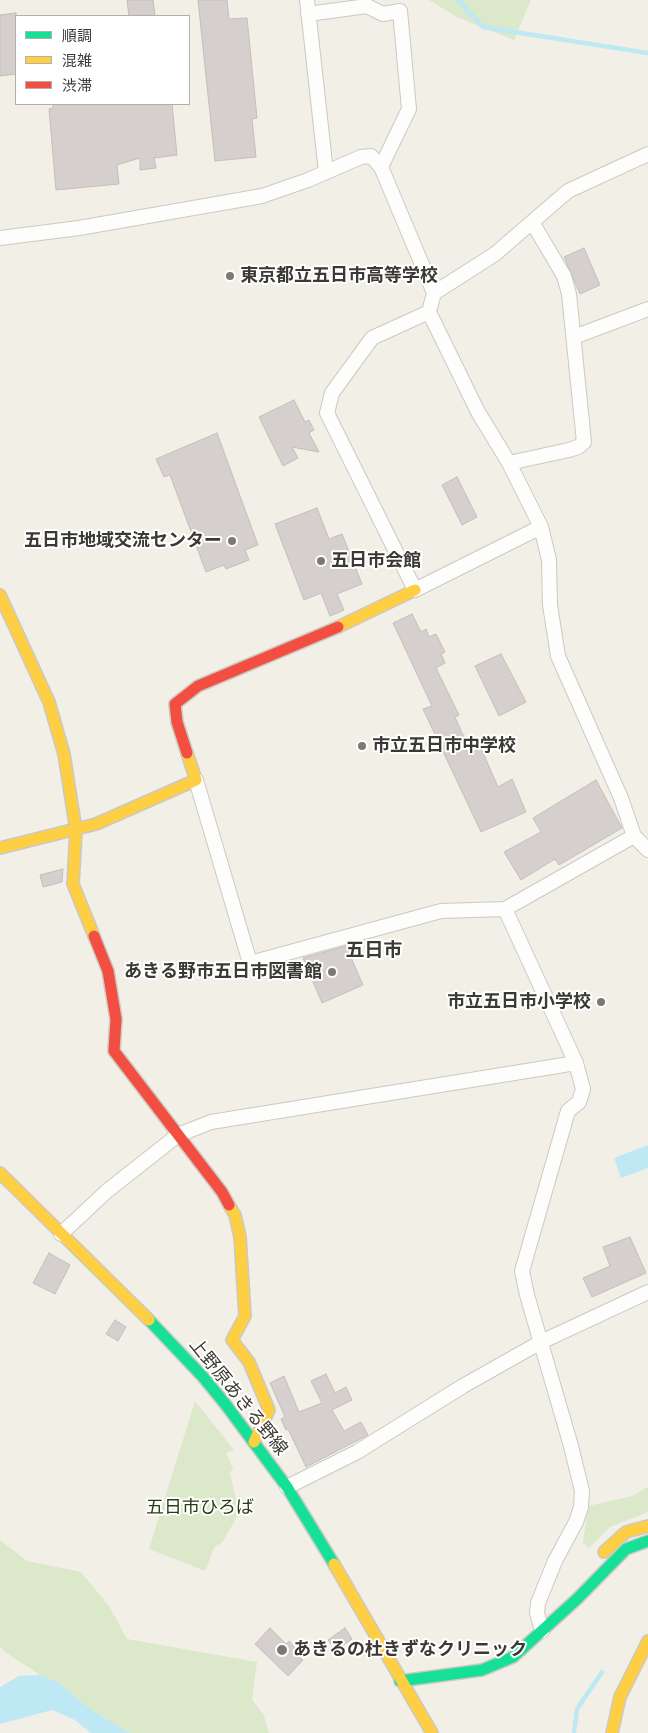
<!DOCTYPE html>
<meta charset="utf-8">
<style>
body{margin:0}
#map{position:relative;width:648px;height:1733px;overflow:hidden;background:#f2efe7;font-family:"Fira Sans Condensed","Noto Sans JP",sans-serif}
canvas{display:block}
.legend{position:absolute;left:15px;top:15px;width:175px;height:90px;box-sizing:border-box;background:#fff;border:1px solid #b1b0ad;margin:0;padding:6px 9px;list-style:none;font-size:15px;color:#3b3933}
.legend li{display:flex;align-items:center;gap:10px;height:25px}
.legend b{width:25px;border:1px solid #b1b0ad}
</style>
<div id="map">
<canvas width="648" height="1733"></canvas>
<ul class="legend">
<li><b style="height:6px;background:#16e098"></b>順調</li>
<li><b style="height:6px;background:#ffcf43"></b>混雑</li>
<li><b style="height:6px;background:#f24e42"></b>渋滞</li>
</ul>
</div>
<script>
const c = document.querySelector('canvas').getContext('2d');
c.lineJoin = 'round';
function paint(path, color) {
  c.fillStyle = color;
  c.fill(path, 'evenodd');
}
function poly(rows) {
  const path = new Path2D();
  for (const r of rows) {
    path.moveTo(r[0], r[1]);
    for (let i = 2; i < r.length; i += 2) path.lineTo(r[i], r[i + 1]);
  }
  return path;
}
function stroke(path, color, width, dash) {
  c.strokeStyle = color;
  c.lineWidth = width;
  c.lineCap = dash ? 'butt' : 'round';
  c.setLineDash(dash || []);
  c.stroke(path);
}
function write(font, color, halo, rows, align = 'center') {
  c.font = font + ' "Fira Sans Condensed","Noto Sans JP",sans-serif';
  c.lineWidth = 4;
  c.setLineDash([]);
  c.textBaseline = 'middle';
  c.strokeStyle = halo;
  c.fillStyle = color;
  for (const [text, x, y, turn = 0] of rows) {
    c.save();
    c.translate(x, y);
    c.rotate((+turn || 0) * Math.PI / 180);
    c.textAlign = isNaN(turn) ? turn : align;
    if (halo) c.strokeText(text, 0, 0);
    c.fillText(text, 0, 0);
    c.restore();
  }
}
const green = poly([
 [429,0,531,0,514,40,457,17],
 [195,1401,234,1450,226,1453,233,1468,230,1473,239,1513,222,1543,215,1546,205,1571,149,1549],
 [648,1487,648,1512,610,1527,589,1548,583,1543,588,1506,632,1496],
 [0,1540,27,1561,81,1572,109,1606,127,1639,257,1662,252,1699,264,1716,269,1733,130,1733,89,1708,58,1682,40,1675,4,1651,0,1647]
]);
const water = poly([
 [648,1145,648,1168,621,1178,614,1158],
 [40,1675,58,1682,89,1708,130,1733,91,1733,75,1720,52,1710,0,1724,0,1687,19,1676]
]);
const stream = poly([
 [458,0,483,27,648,53],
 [574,1733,577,1709,602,1672]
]);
const building = poly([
 [127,0,153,0,155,16,129,16,127,0],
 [198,0,227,0,229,19,247,18,257,118,252,119,256,157,215,161,198,0],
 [16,13,16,74,0,76,0,15,16,13],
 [53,104,172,104,177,155,154,158,156,168,140,170,140,158,117,165,119,184,56,190,49,109,53,108,53,104],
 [584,248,600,285,580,294,564,257,584,248],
 [294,400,305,422,309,420,314,430,309,433,319,452,292,447,298,458,283,466,259,417,294,400],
 [217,433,258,545,245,550,249,560,226,569,224,565,206,572,170,475,164,477,156,459,217,433],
 [457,477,477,517,462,525,442,485,457,477],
 [317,508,329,539,342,534,362,584,337,594,344,610,330,616,321,593,304,600,275,524,317,508],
 [412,614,421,632,426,629,429,637,436,634,445,652,441,654,445,663,436,668,459,715,455,717,471,753,481,748,498,787,512,779,526,812,481,832,423,709,432,706,393,623,412,614],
 [501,654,526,702,499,716,475,666,501,654],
 [596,780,622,828,559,865,555,859,521,880,504,852,541,832,533,818,596,780],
 [63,869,62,882,43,887,40,875,63,869],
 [346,946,363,985,322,1003,303,958,346,946],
 [630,1237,646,1273,592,1297,583,1278,610,1266,603,1247,630,1237],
 [49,1253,70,1265,55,1294,33,1283,49,1253],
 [115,1320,126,1327,118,1341,106,1334,115,1320],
 [326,1374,335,1393,346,1387,352,1400,332,1410,344,1431,361,1422,368,1435,306,1467,288,1429,286,1430,281,1419,285,1417,270,1383,284,1376,299,1412,322,1403,311,1381,326,1374],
 [270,1628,286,1644,289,1641,301,1655,299,1657,303,1660,288,1676,255,1644,270,1628],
 [345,1628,352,1639,336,1650,328,1640,345,1628]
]);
const street = poly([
 [307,0,326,172],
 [308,14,367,6,383,14,400,11,409,109,381,167],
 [0,238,79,228,262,196,308,180,361,157,371,156,381,167,434,293],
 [429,312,478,412,509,463,541,527,549,560,550,605,558,656,621,798,634,836,648,850],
 [574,337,648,309],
 [509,463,569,450,578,447,584,442,569,294,564,276,532,222],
 [541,527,415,590,327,413,332,393,372,338,429,312,434,293,495,254,568,191,648,154],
 [196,780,250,963,441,911,505,909,634,836],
 [505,909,576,1063,583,1089,579,1102,568,1111,522,1271,527,1295,571,1446,582,1491,581,1507,576,1522,555,1561,538,1603,537,1613,542,1631],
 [61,1234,107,1191,178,1135,211,1122,576,1063],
 [287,1487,357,1452,463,1386,541,1342,648,1292]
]);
const fast = poly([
 [149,1320,204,1378,226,1405,287,1487,334,1564],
 [400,1681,482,1670,513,1657,577,1599,626,1549,648,1541]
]);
const slow = poly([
 [0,595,49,702,64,754,76,830,73,884,94,936],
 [338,627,415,590],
 [0,848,96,824,196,780,187,753],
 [0,1173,149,1320],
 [229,1205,235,1215,240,1237,245,1316,232,1340,249,1362,269,1410,254,1442],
 [604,1552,626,1532,648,1526],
 [334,1564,432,1733],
 [612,1733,620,1697,648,1641]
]);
const jam = poly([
 [187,753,177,722,175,704,198,686,338,627],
 [94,936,108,971,116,1019,114,1051,222,1192,229,1205]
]);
const markers = [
 [230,276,5,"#7b7972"],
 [232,541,5,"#7b7972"],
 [321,561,5,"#7b7972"],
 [362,746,5,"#7b7972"],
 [332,972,5,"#7b7972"],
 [601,1002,5,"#7b7972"],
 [282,1650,6,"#7b7972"]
];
const poiNames = [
 ["東京都立五日市高等学校",240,276],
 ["五日市地域交流センター",222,541,"right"],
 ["五日市会館",331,561],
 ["市立五日市中学校",372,746],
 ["あきる野市五日市図書館",322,972,"right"],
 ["市立五日市小学校",591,1002,"right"],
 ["あきるの杜きずなクリニック",293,1650]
];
const streetNames = [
 ["上野原あきる野線",238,1397,51]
];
const parkNames = [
 ["五日市ひろば",200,1508]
];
const neighbourhoodNames = [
 ["五日市",374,951]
];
paint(green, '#dbe8c9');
paint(water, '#bee8f4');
stroke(stream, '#bee8f4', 4.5);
paint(building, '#d5d0ce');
stroke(building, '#c2bebc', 1);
stroke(street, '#ccc9c3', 16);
stroke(fast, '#ccc9c3', 14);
stroke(slow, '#ccc9c3', 14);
stroke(jam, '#ccc9c3', 14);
stroke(street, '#fdfdfb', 14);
stroke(fast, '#16e098', 11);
stroke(slow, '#ffcf43', 11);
stroke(jam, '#f24e42', 11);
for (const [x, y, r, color] of markers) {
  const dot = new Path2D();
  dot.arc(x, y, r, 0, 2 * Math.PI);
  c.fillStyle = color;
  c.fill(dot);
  stroke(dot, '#fff', 2);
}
write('bold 18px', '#3b3933', '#fff', poiNames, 'left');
write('18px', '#3b3933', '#fff', streetNames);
write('18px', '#293c12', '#fff', parkNames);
write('bold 19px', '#3b3933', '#fff', neighbourhoodNames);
</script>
